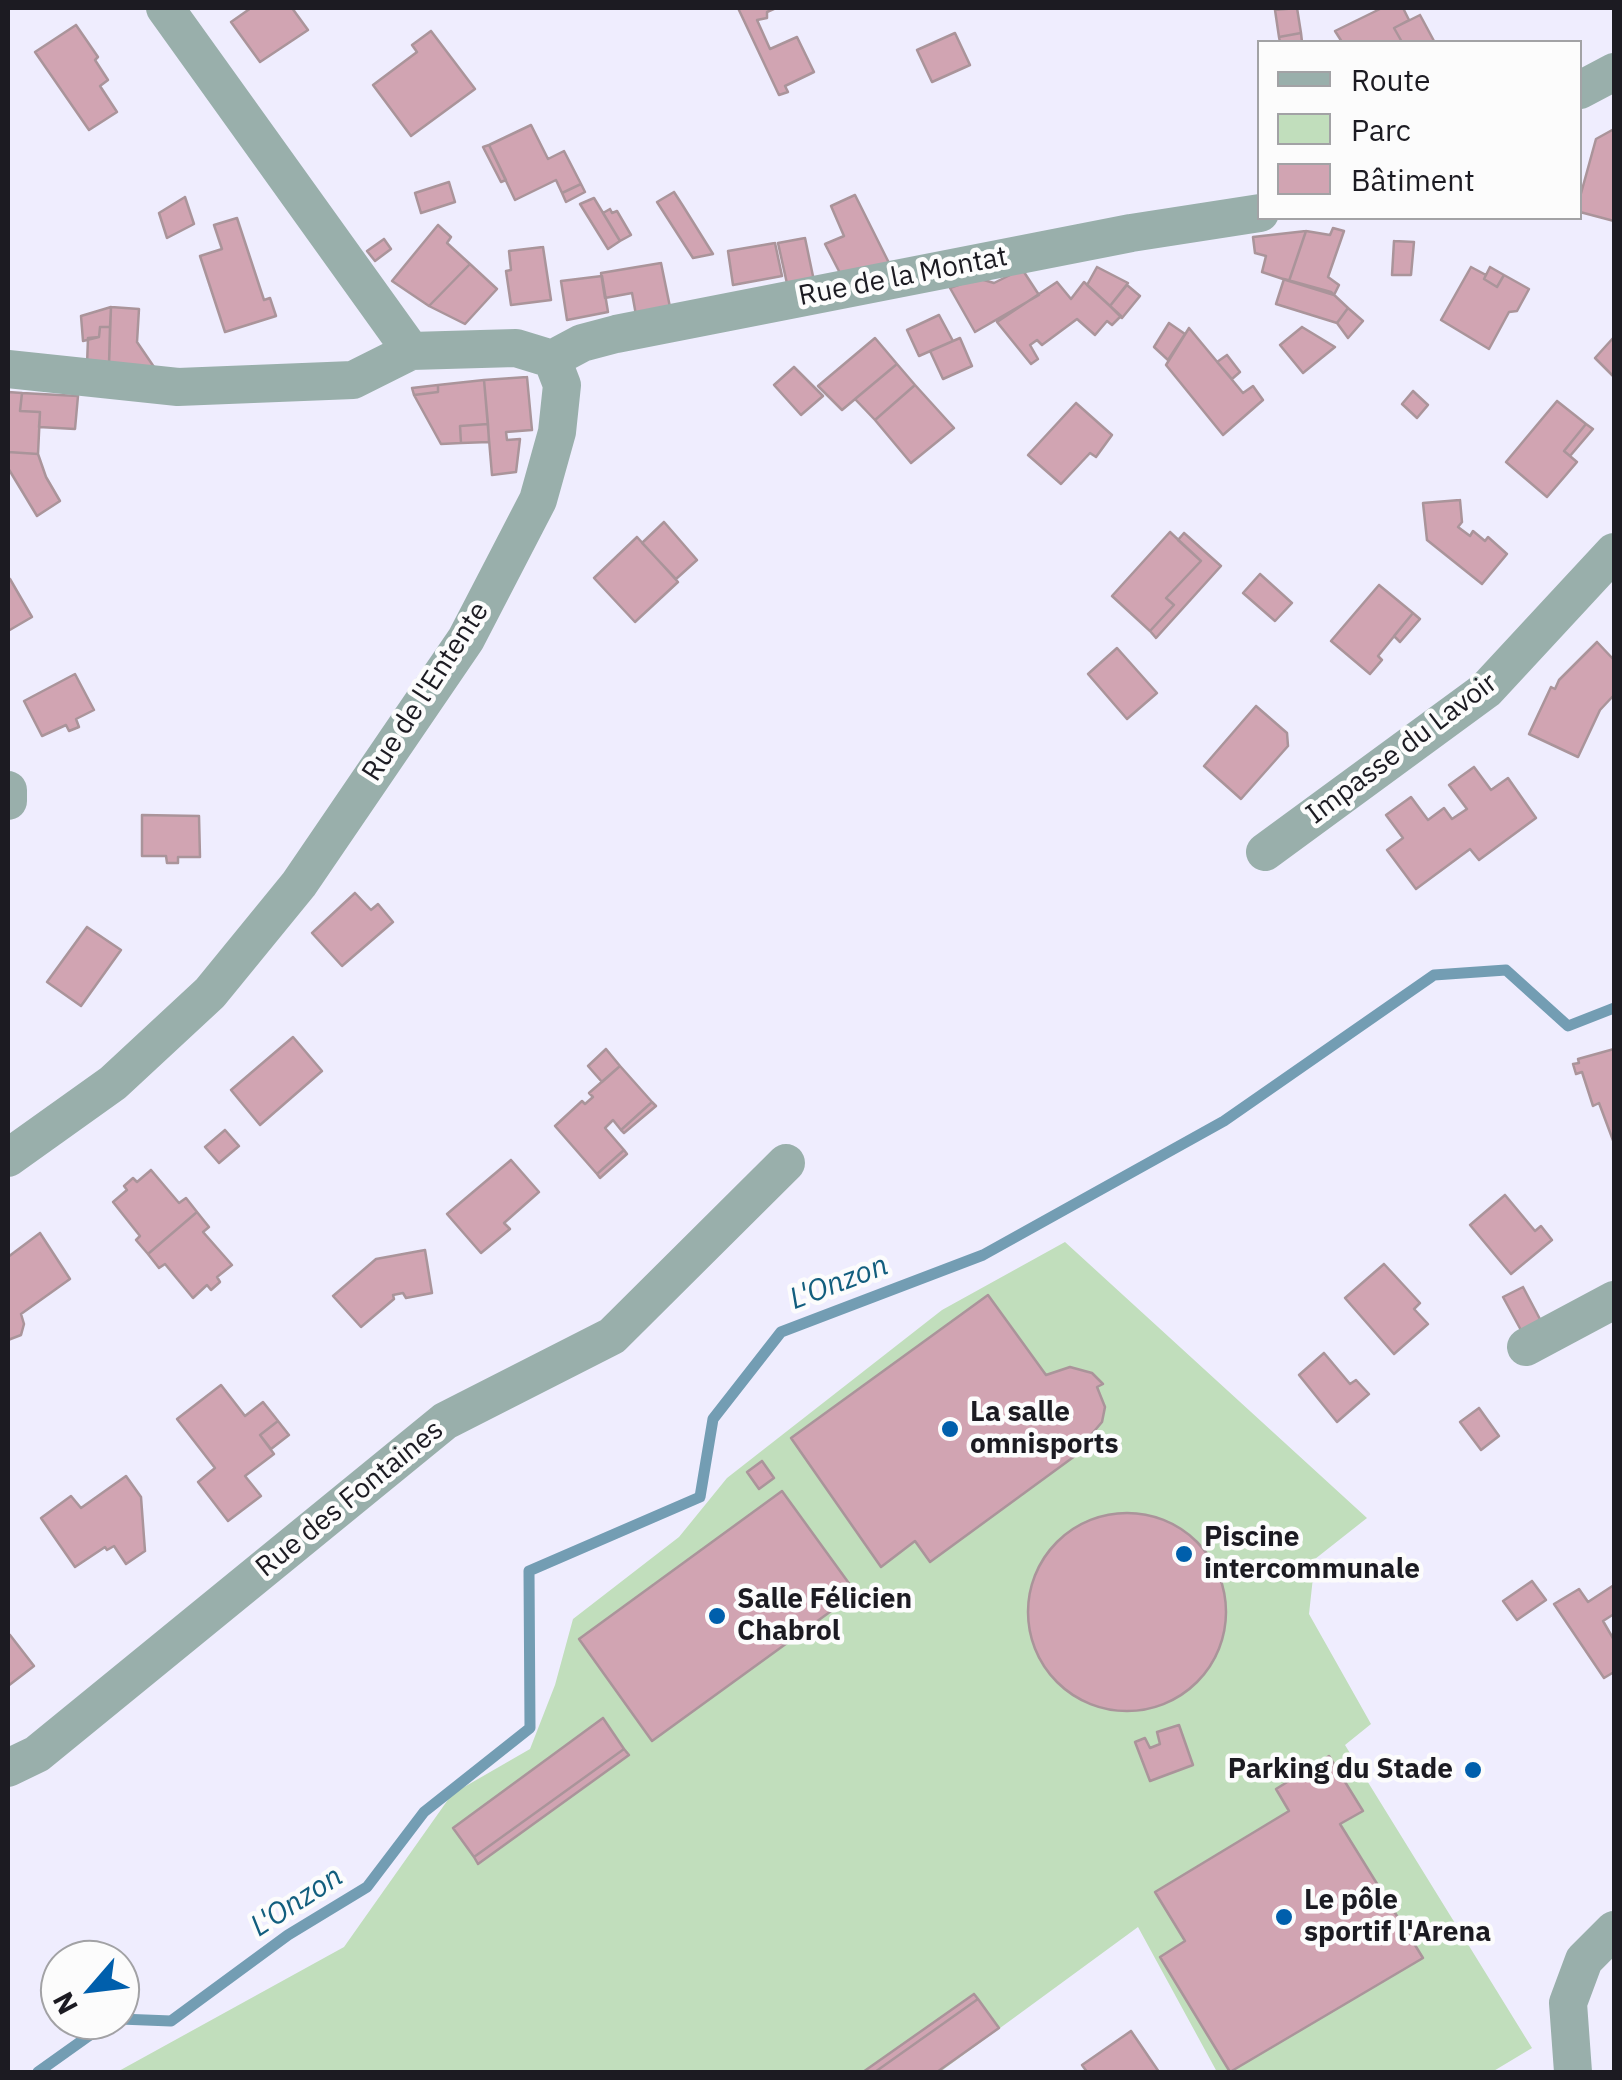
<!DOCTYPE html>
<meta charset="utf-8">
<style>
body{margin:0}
#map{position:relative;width:1622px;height:2080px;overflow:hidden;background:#efedfe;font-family:"IBM Plex Sans",sans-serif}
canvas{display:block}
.frame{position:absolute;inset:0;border:10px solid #1c1b22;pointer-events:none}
.legend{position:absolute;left:1257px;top:40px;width:325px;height:180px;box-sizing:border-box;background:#fcfcfc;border:2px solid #a2a2a5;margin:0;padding:12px 18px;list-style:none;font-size:30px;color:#1c1b22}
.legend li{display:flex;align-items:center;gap:20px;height:50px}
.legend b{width:50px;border:2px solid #a2a2a5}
.north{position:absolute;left:40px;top:1940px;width:100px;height:100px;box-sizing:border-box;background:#fcfcfc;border:2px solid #a2a2a5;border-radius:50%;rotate:242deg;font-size:28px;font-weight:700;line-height:40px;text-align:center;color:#1c1b22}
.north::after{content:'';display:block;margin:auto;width:35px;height:45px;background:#005fac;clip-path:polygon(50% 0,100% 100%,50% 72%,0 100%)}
</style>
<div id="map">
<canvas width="1622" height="2080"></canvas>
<div class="frame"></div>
<ul class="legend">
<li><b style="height:12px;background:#99afab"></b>Route</li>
<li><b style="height:28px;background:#c1debc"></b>Parc</li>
<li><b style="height:28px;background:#d1a4b2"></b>Bâtiment</li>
</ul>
<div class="north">N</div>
</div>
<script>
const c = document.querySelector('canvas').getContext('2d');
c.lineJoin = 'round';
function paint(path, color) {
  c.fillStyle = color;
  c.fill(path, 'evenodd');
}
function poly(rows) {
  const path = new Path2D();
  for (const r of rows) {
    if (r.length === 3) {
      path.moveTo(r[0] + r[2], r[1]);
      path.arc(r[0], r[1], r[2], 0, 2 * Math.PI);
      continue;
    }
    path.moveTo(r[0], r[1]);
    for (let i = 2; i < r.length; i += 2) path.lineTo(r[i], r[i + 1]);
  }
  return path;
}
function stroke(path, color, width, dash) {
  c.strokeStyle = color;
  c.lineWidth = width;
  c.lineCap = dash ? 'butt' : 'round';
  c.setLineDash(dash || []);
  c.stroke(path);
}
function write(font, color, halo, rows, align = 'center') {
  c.font = font + ' "IBM Plex Sans",sans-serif';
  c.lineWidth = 9;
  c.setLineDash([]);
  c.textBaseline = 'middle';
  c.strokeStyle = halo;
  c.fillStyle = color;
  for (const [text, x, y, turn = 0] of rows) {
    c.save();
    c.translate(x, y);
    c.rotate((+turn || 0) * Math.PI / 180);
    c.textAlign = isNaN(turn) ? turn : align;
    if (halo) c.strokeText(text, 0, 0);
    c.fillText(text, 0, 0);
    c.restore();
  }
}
const green = poly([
 [1065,1242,1367,1518,1315,1559,1309,1614,1371,1724,1345,1745,1532,2048,1492,2072,1217,2072,1138,1927,940,2072,117,2072,344,1947,452,1794,530,1749,555,1685,573,1619,679,1537,727,1478,942,1310]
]);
const stream = poly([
 [120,2019,171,2021,288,1935,367,1887,424,1812,530,1728,529,1571,700,1497,713,1419,781,1332,983,1255,1224,1121,1434,975,1506,970,1568,1026,1614,1008],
 [38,2072,111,2020]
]);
const building = poly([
 [251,8,292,8,308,30,260,62,231,22,251,8],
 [738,8,776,8,767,12,767,18,757,20,770,49,797,37,814,72,785,86,788,92,779,95,738,8],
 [1297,8,1301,33,1279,37,1275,10,1297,8],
 [1382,8,1403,8,1409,20,1394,28,1402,42,1342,42,1335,31,1382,8],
 [1420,15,1434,41,1402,42,1394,28,1420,15],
 [76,25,98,57,95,60,108,80,100,86,117,112,89,130,35,52,76,25],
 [431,31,475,89,411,136,373,85,417,52,412,45,431,31],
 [955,33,970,65,932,82,917,50,955,33],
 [1301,33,1302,42,1280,42,1279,37,1301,33],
 [531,125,548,159,564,151,581,184,562,193,556,180,515,200,489,145,531,125],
 [1614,129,1614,221,1580,212,1580,197,1596,139,1614,129],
 [489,145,506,180,501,182,483,147,489,145],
 [449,182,455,202,421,213,415,193,449,182],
 [581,184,585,192,566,202,562,193,581,184],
 [674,192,683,206,713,254,693,258,657,202,674,192],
 [855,195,890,265,841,275,825,244,844,236,831,206,855,195],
 [185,197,194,224,167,238,159,213,185,197],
 [594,198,620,241,608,249,580,204,594,198],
 [610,209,612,213,617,211,631,235,620,241,603,213,610,209],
 [237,218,264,300,270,298,276,316,225,332,200,256,222,249,214,225,237,218],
 [438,225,451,237,447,243,470,264,429,306,392,281,438,225],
 [1333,228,1344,231,1328,277,1339,285,1334,295,1289,281,1306,231,1330,235,1333,228],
 [1306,231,1289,281,1262,272,1266,256,1255,253,1253,237,1306,231],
 [805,238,814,281,788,288,778,243,805,238],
 [384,239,391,249,375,261,367,251,384,239],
 [1394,241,1414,242,1411,275,1392,275,1394,241],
 [775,243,782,276,733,285,728,251,775,243],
 [543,247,551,300,511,305,506,271,511,270,509,251,543,247],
 [661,263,671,312,636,315,632,293,605,298,601,273,661,263],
 [470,264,497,289,465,324,429,306,470,264],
 [1097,267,1128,283,1110,306,1087,285,1097,267],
 [1471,267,1486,275,1484,279,1497,287,1504,275,1529,289,1517,311,1509,312,1489,349,1441,320,1471,267],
 [1490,267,1504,275,1497,287,1484,279,1490,267],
 [1022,269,1039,295,975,332,950,288,977,278,994,283,1022,269],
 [602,276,608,312,567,320,561,281,602,276],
 [1284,279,1331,292,1348,308,1337,323,1276,304,1284,279],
 [1057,282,1071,299,1084,282,1121,316,1112,325,1107,321,1095,335,1077,319,1042,345,1037,340,1030,345,1038,359,1031,364,997,322,1057,282],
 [1127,285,1140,296,1122,318,1110,306,1127,285],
 [111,307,139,309,137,342,154,367,109,365,111,307],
 [111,307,110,327,100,327,99,337,83,341,81,316,111,307],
 [1348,308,1363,321,1348,338,1337,323,1348,308],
 [939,315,953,341,919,356,907,330,939,315],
 [1169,323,1185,334,1168,360,1154,347,1169,323],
 [100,327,110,327,109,365,87,365,88,338,99,337,100,327],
 [1302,327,1335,347,1303,373,1280,345,1302,327],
 [1189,328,1243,393,1253,386,1263,400,1223,435,1166,365,1189,328],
 [1614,337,1614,377,1595,358,1614,337],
 [875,338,897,364,842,410,818,386,875,338],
 [960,338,972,366,943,379,930,351,960,338],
 [1227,355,1240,372,1232,379,1217,362,1227,355],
 [897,364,915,385,875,420,855,399,897,364],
 [794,367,823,396,801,415,774,385,794,367],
 [527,377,532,430,506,432,507,440,520,439,516,472,492,475,484,380,527,377],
 [484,380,488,424,460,426,461,443,441,444,414,395,438,392,438,385,484,380],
 [438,385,438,392,414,395,412,388,438,385],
 [915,385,954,428,911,463,875,420,915,385],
 [1413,391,1428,405,1417,418,1402,404,1413,391],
 [8,392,22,393,20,411,40,412,38,454,8,452,8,392],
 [22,393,78,396,75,429,39,427,40,412,20,411,22,393],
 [1557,401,1586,424,1564,451,1577,462,1547,497,1506,462,1557,401],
 [1076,403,1112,435,1096,457,1090,453,1061,484,1028,455,1076,403],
 [488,424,489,442,461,443,460,426,488,424],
 [1586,424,1593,429,1570,456,1564,451,1586,424],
 [8,452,38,454,46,477,60,501,37,516,8,468,8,452],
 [1460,500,1462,522,1458,527,1470,536,1473,531,1485,541,1488,537,1507,554,1482,584,1427,540,1423,503,1460,500],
 [664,522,697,560,676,579,642,543,664,522],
 [1170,532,1201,561,1166,598,1174,605,1150,631,1112,596,1170,532],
 [1184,533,1221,566,1156,638,1150,631,1174,605,1166,598,1201,561,1178,540,1184,533],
 [637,537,678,582,635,622,594,578,637,537],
 [1260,574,1292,603,1275,621,1243,593,1260,574],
 [10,579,32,617,8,631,8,580,10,579],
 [1379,585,1413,613,1378,656,1382,660,1370,674,1331,641,1379,585],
 [1413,613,1420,619,1400,642,1394,636,1413,613],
 [1597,642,1614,660,1614,695,1600,710,1578,757,1529,734,1551,687,1555,689,1559,680,1597,642],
 [1117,648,1157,693,1127,719,1088,674,1117,648],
 [75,674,94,710,76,719,79,727,69,731,66,725,42,736,24,701,75,674],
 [1256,706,1287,733,1288,746,1241,799,1204,766,1256,706],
 [1474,767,1491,790,1508,778,1536,818,1479,860,1470,849,1416,889,1387,850,1403,838,1386,815,1411,797,1428,820,1444,808,1452,819,1467,809,1449,785,1474,767],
 [142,815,199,816,200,857,178,857,178,863,167,863,166,856,142,856,142,815],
 [355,893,371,910,378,904,393,922,342,966,312,933,355,893],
 [87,927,121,950,81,1006,47,982,87,927],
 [293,1037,322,1071,260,1125,231,1090,293,1037],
 [606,1049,620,1066,602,1082,588,1066,606,1049],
 [1614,1049,1614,1143,1599,1103,1593,1106,1582,1072,1576,1074,1573,1064,1579,1063,1578,1059,1614,1049],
 [620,1066,652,1102,621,1130,613,1120,605,1128,624,1150,597,1174,555,1126,582,1101,585,1104,593,1097,589,1093,620,1066],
 [652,1102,656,1106,624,1133,621,1130,652,1102],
 [225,1130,239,1146,219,1163,205,1147,225,1130],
 [624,1150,627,1154,600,1178,597,1174,624,1150],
 [511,1160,539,1192,504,1223,510,1229,481,1253,447,1214,511,1160],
 [151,1170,179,1203,186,1198,197,1212,148,1254,136,1240,140,1236,113,1202,127,1190,124,1186,133,1178,137,1182,151,1170],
 [1505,1195,1535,1231,1541,1226,1552,1240,1511,1274,1470,1225,1505,1195],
 [197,1212,209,1227,203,1232,232,1265,217,1277,220,1282,211,1290,207,1285,193,1298,165,1264,159,1268,148,1254,197,1212],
 [40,1233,70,1279,21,1314,24,1324,21,1335,8,1340,8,1257,40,1233],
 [425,1250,432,1293,406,1298,403,1293,393,1295,394,1299,361,1327,333,1296,376,1259,425,1250],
 [1384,1264,1420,1303,1414,1309,1428,1324,1394,1354,1345,1298,1384,1264],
 [1523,1287,1542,1323,1522,1332,1503,1297,1523,1287],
 [988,1295,1046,1375,1070,1367,1092,1373,1103,1384,1097,1387,1105,1407,1102,1422,1090,1436,1094,1442,930,1562,915,1541,881,1567,791,1438,988,1295],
 [1324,1353,1350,1384,1356,1380,1369,1394,1337,1422,1299,1375,1324,1353],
 [221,1385,245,1416,263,1402,278,1421,260,1435,274,1454,245,1476,261,1496,228,1521,198,1482,215,1468,177,1419,221,1385],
 [1479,1408,1499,1436,1481,1450,1460,1422,1479,1408],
 [278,1421,289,1435,271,1449,260,1435,278,1421],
 [762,1461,774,1478,759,1489,747,1472,762,1461],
 [126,1476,141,1497,145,1551,126,1564,114,1546,107,1550,105,1547,75,1567,41,1518,71,1496,81,1508,126,1476],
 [782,1491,856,1593,652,1741,579,1639,782,1491],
 [1127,1612,99],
 [1532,1581,1546,1600,1517,1620,1503,1601,1532,1581],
 [1614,1585,1614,1614,1603,1621,1614,1640,1614,1672,1604,1678,1554,1604,1579,1589,1588,1602,1614,1585],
 [10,1635,34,1666,8,1686,8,1637,10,1635],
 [603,1718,624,1749,474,1857,453,1828,603,1718],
 [1179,1725,1193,1765,1150,1781,1135,1742,1145,1738,1150,1748,1160,1744,1157,1732,1179,1725],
 [624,1749,629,1755,478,1864,474,1857,624,1749],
 [1329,1756,1363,1811,1340,1824,1423,1958,1230,2072,1160,1957,1185,1941,1155,1892,1289,1811,1276,1789,1329,1756],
 [974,1994,978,1999,875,2072,863,2072,974,1994],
 [978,1999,999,2028,937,2072,875,2072,978,1999],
 [1131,2031,1159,2072,1087,2072,1082,2065,1131,2031]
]);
const minor = poly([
 [1580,90,1614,72],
 [552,359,582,343,616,334,1131,233,1260,213],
 [8,369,178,387,353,380,411,351],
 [8,790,8,801],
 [1265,852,1486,690,1614,552],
 [8,1158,113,1083,210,993,299,884,466,639,538,500,557,432,562,385,552,359,516,348,411,351,165,8],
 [1526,1347,1614,1300],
 [8,1768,37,1754,445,1421,612,1336,786,1163],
 [1573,2072,1568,2003,1584,1960,1614,1930]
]);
const markers = [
 [950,1429,10,"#005fac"],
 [1184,1554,10,"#005fac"],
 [717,1616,10,"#005fac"],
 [1473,1770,10,"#005fac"],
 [1284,1917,10,"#005fac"]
];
const streetNames = [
 ["Rue de la Montat",903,277,-11],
 ["Rue de l'Entente",426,692,-57],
 ["Impasse du Lavoir",1402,749,-37],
 ["Rue des Fontaines",350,1499,-39]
];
const poiNames = [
 ["La salle",970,1413],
 ["omnisports",970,1445],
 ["Piscine",1204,1538],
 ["intercommunale",1204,1570],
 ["Salle Félicien",737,1600],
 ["Chabrol",737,1632],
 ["Parking du Stade",1453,1770,"right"],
 ["Le pôle",1304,1901],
 ["sportif l'Arena",1304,1933]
];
const waterNames = [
 ["L'Onzon",839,1283,-21],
 ["L'Onzon",297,1902,-33]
];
paint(green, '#c1debc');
stroke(stream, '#739db3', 11);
paint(building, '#d1a4b2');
stroke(building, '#aa949a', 2.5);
stroke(minor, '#99afab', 38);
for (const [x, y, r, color] of markers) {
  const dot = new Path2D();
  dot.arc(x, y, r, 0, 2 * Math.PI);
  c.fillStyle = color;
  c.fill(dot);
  stroke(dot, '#fcfcfc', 4);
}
write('28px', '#1c1b22', '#fcfcfc', streetNames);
write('bold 28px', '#1c1b22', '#fcfcfc', poiNames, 'left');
write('italic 30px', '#125e7e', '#fcfcfc', waterNames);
</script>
